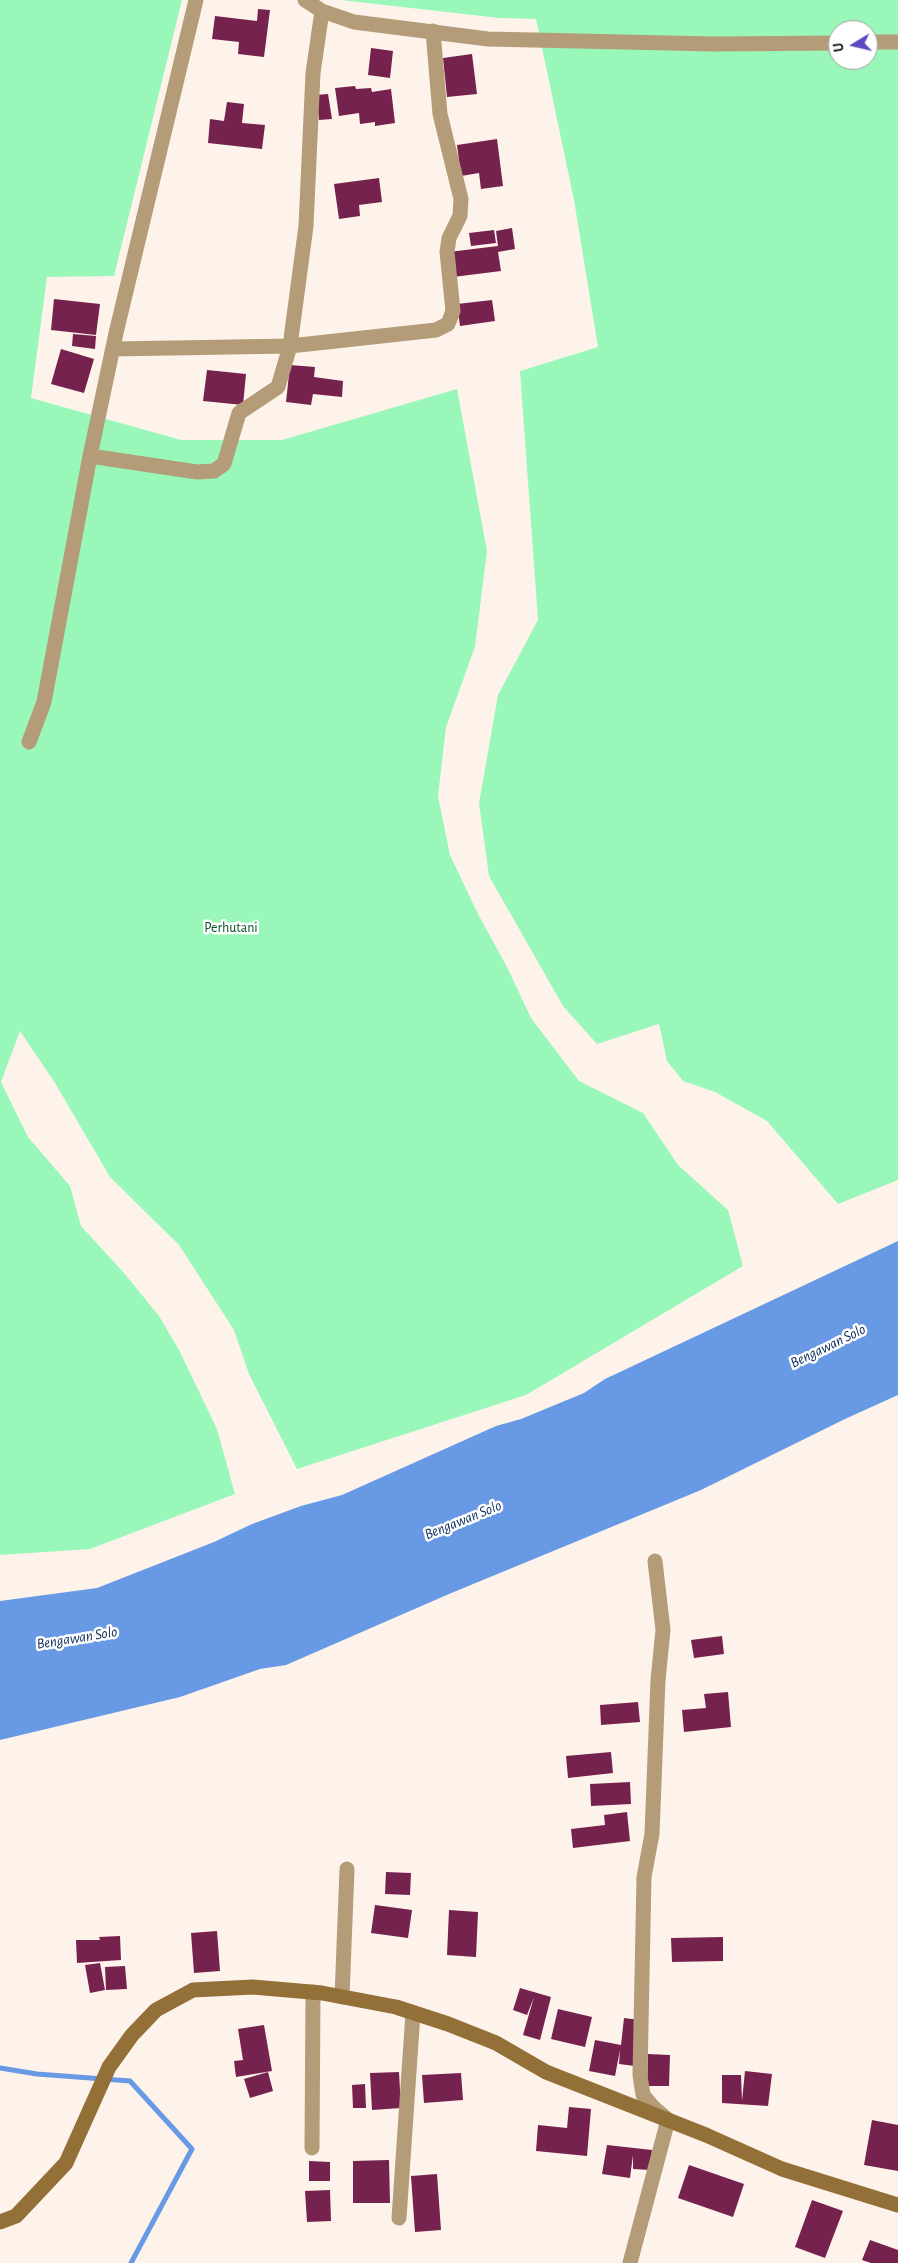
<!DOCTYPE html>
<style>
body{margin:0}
#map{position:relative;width:898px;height:2263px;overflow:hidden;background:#fef3eb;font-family:"Alegreya Sans",sans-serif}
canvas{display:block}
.north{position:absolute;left:828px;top:20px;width:50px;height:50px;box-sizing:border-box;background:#fff;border:1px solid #a29e9c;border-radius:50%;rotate:261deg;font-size:14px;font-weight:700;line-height:20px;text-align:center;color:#160d07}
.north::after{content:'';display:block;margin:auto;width:18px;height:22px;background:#5f49c1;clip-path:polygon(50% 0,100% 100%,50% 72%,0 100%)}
</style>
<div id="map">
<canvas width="898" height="2263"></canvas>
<div class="north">U</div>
</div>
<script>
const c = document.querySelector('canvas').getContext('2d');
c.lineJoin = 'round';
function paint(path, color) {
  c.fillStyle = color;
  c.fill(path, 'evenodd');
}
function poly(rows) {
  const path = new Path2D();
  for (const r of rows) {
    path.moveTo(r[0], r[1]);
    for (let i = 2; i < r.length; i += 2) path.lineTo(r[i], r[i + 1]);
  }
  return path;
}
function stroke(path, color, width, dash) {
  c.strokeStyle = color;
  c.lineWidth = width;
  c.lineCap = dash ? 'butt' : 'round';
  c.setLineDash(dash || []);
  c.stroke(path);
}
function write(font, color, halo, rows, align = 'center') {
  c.font = font + ' "Alegreya Sans",sans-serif';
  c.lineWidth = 5;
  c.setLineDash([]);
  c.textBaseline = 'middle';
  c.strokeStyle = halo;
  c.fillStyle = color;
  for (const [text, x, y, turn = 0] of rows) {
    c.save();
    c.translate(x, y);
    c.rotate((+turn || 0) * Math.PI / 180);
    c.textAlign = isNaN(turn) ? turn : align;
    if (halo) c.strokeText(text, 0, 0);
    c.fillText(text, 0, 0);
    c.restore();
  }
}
const green = poly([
 [0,0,182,0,114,276,47,277,31,398,181,440,282,440,457,389,487,551,475,647,446,727,438,796,450,855,477,912,507,967,531,1018,579,1081,643,1113,678,1165,728,1210,743,1266,526,1395,297,1469,249,1374,234,1330,179,1245,110,1177,55,1083,20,1031,1,1082,28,1137,70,1186,81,1226,124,1273,159,1316,179,1350,217,1429,235,1494,90,1549,0,1555],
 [341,0,898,0,898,1180,838,1204,767,1121,715,1092,683,1081,667,1061,659,1024,597,1044,563,1006,489,876,479,803,498,695,538,620,520,371,598,347,574,200,536,19,499,18],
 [838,30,868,30,868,60,838,60]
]);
const water = poly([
 [898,1241,898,1395,845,1419,701,1490,449,1594,286,1665,260,1669,180,1697,0,1740,0,1601,97,1588,214,1542,252,1524,301,1506,342,1495,496,1426,521,1419,584,1393,605,1379]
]);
const stream = poly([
 [0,2068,37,2074,130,2081,192,2149,131,2263]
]);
const building = poly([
 [258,9,270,10,264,57,238,54,239,42,212,39,215,16,257,21],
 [371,48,393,51,390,78,368,75],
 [472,54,477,94,447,97,443,58],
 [355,86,356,89,371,88,372,92,391,89,395,123,375,126,375,122,360,124,359,113,339,116,335,88],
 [328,94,332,119,319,120,316,95],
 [227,102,244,104,242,123,265,125,262,149,208,143,210,119,224,121],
 [497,139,503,186,481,189,479,173,461,176,457,145],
 [379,178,382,202,359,205,360,216,339,219,334,184],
 [512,228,515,249,498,252,501,271,453,277,449,252,498,246,496,231],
 [494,230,496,243,471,246,469,233],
 [54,299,100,304,96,335,51,330],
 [492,300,495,321,460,326,457,304],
 [73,334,96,336,95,349,72,346],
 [61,349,94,359,84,393,51,384],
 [290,365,315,367,314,377,343,381,342,397,313,394,311,405,286,402],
 [207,370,246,374,243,405,203,401],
 [722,1636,724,1654,694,1658,691,1640],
 [728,1692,731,1727,684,1732,682,1710,706,1708,704,1694],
 [638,1702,640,1722,601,1725,600,1705],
 [611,1752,613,1773,568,1778,566,1756],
 [630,1782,631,1804,591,1806,590,1784],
 [627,1812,630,1841,573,1848,571,1829,605,1825,604,1815],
 [386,1872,411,1873,410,1895,385,1894],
 [375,1905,412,1910,408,1938,371,1933],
 [449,1910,478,1912,476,1957,447,1955],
 [217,1931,220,1971,194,1973,191,1933],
 [120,1936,121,1960,77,1963,76,1940,100,1940,99,1937],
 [723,1937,723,1961,672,1962,671,1938],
 [100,1963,105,1990,90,1993,85,1965],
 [125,1966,127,1989,106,1990,105,1967],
 [520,1988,551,1997,540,2040,523,2035,534,1997,527,2015,513,2010],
 [558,2009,592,2017,585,2047,551,2039],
 [624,2018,640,2020,635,2066,619,2064,620,2050,615,2076,589,2071,595,2040,621,2045],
 [264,2025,272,2071,236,2077,234,2061,243,2060,238,2029],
 [648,2054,670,2055,669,2086,647,2086],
 [745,2071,772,2074,768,2106,722,2103,722,2075,741,2075,742,2101],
 [268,2072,273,2091,250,2098,244,2079],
 [399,2072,401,2108,372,2110,370,2073],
 [461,2073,463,2100,424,2103,422,2075],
 [365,2084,366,2108,353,2108,352,2085],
 [569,2107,591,2109,587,2156,536,2151,538,2125,567,2128],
 [872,2120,898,2125,898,2171,864,2165],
 [607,2145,652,2150,650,2170,633,2169,633,2155,630,2178,602,2174],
 [389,2160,390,2203,353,2203,353,2161],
 [309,2161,330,2162,330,2181,309,2181],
 [689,2165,744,2184,733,2217,678,2198],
 [437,2174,441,2230,415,2232,411,2176],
 [330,2190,331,2221,307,2222,305,2191],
 [812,2200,843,2211,825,2258,795,2247],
 [870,2240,898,2250,898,2263,871,2263,862,2260]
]);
const street = poly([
 [305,0,322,11,354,22,488,39,714,44,838,43],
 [868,42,898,42],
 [113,349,290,346,436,330,448,324,453,311,447,252,449,238,460,216,461,199,440,114,433,31],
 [90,456,197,472,214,471,224,464,239,413,278,387,290,346,306,226,313,73,322,11],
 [29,742,44,702,90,456,116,333,196,0],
 [342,1997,347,1869],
 [312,2148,313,1992],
 [399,2218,413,2013],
 [630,2263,668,2120,654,2108,643,2095,640,2075,644,1877,652,1834,658,1680,663,1630,655,1561]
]);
const secondary = poly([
 [0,2222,16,2216,66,2163,109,2067,132,2035,156,2010,193,1990,253,1987,322,1993,396,2007,448,2024,496,2043,546,2072,706,2135,782,2169,898,2205]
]);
const parkNames = [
 ["Perhutani",231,928]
];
const waterNames = [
 ["Bengawan Solo",828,1346,-26],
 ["Bengawan Solo",463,1520,-22],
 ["Bengawan Solo",77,1638,-9]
];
paint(green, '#99f8b9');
paint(water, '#6799e5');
stroke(stream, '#6799e5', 5);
paint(building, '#76224e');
stroke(street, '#b49c79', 15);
stroke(secondary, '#947039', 15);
write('14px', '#04502a', '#fff', parkNames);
write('italic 15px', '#0b2b5a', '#fff', waterNames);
</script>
